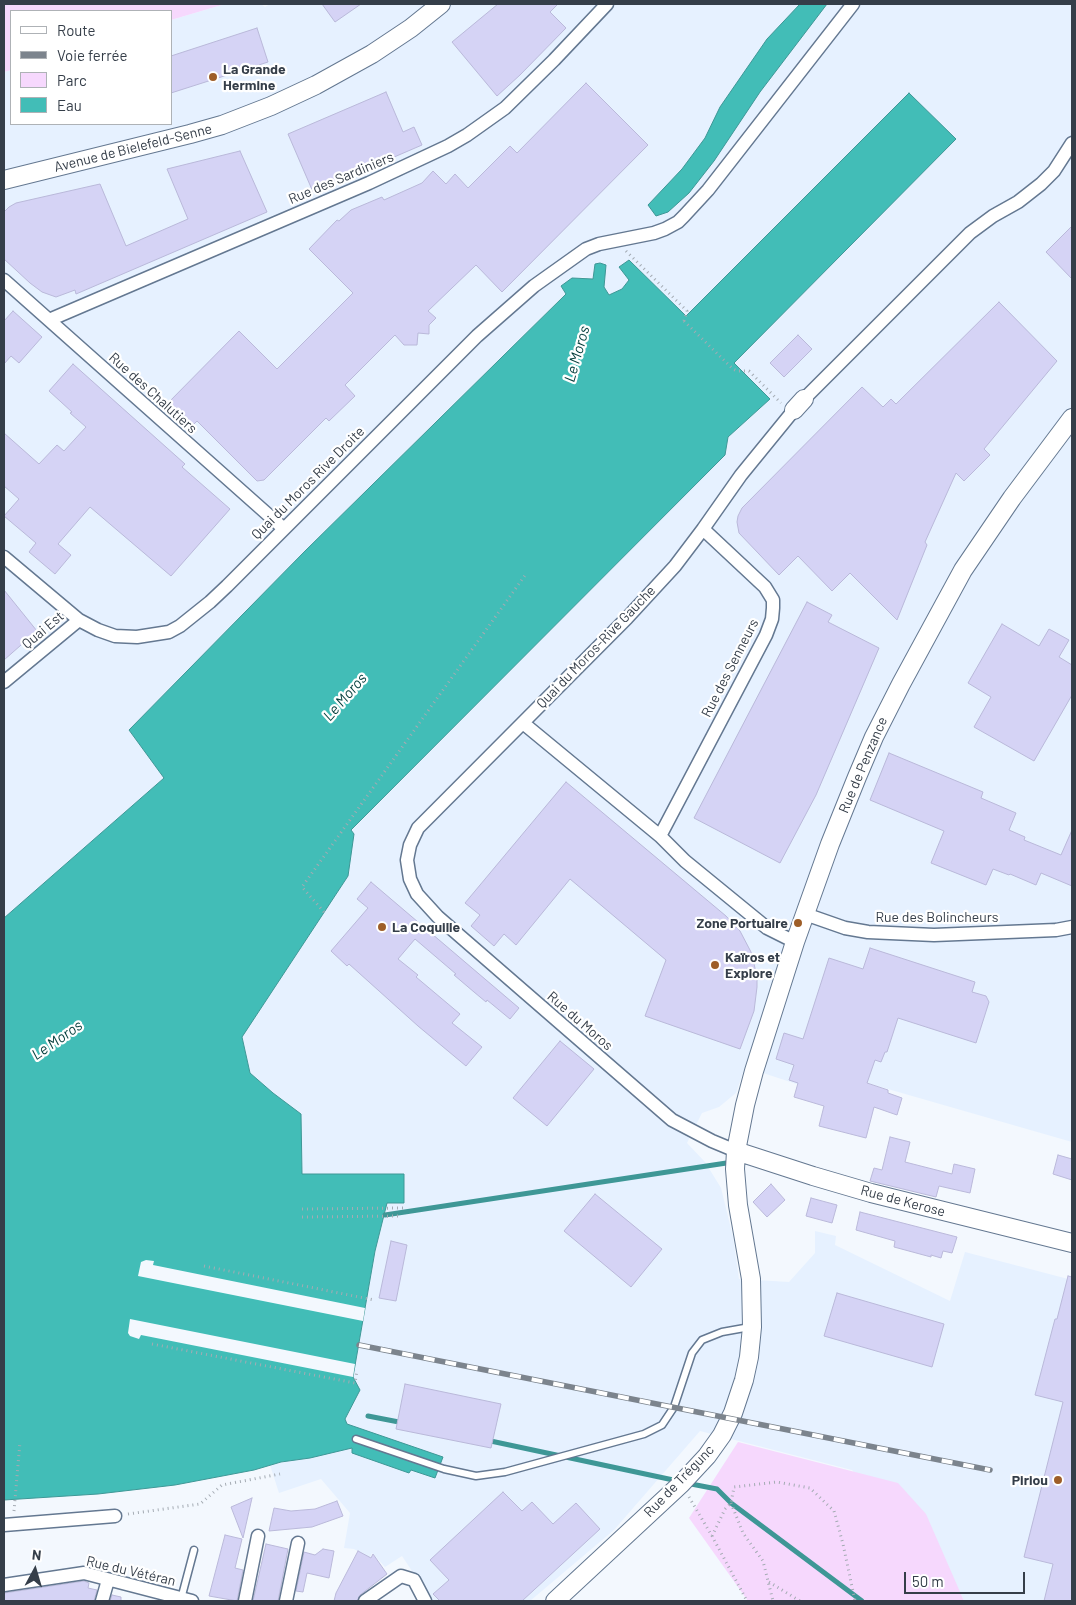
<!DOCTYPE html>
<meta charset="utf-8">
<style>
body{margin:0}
#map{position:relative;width:1076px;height:1605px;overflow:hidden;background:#f3f8fe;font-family:Barlow,sans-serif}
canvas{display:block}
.frame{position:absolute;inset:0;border:5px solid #353e49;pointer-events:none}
.legend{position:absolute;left:10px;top:10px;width:162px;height:115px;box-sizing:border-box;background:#fff;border:1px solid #aeb2b6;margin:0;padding:6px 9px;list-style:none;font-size:15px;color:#353e49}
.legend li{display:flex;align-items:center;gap:10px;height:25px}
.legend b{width:25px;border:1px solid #aeb2b6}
.north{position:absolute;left:10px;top:1545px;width:50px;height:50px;-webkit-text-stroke:4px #fff;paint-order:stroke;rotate:6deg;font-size:14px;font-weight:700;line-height:20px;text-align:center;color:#353e49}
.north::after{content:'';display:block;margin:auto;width:18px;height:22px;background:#353e49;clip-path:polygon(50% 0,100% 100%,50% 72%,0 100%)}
.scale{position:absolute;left:904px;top:1572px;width:121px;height:22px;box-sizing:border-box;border:2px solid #353e49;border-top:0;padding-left:6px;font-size:15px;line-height:18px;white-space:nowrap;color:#353e49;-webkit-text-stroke:4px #fff;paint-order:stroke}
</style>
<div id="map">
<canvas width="1076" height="1605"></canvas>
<div class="frame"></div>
<ul class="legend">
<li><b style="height:6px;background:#fff"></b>Route</li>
<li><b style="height:6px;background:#7c848d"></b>Voie ferrée</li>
<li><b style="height:14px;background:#f6d8fd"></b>Parc</li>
<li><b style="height:14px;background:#42bdb7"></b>Eau</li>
</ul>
<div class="north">N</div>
<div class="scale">50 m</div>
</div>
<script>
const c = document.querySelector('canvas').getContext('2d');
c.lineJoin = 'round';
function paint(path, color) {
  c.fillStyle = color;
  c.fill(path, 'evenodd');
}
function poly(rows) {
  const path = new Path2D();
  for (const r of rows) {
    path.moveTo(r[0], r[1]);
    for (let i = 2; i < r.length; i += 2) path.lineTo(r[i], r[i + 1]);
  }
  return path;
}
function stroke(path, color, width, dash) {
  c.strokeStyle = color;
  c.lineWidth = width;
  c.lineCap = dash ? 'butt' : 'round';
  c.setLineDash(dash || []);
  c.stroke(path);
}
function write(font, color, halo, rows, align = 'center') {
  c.font = font + ' Barlow,sans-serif';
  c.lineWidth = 4.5;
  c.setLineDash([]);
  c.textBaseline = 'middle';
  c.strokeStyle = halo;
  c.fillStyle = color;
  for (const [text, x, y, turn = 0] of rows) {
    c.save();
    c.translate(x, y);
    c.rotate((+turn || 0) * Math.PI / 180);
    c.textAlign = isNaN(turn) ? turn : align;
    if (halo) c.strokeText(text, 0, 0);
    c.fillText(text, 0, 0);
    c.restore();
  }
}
const built = poly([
 [225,4,261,4,265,7,270,4,1072,4,1072,1142,867,1083,860,1105,745,1067,736,1093,719,1107,702,1113,687,1143,705,1162,721,1188,733,1237,739,1279,789,1282,815,1253,815,1231,836,1236,835,1245,950,1301,965,1252,1072,1280,1072,1601,964,1601,962,1596,852,1470,700,1431,614,1530,530,1601,432,1601,402,1556,385,1567,372,1553,370,1558,354,1549,344,1548,350,1513,321,1479,279,1493,270,1465,353,1447,409,1473,411,1469,435,1478,347,1424,345,1419,360,1390,353,1377,375,1251,387,1203,302,1174,301,1114,273,1093,250,1073,242,1037,348,876,351,831,725,455,728,437,770,399,629,280,622,289,609,295,604,287,605,265,595,264,593,279,582,277,561,286,566,293,305,551,129,730,164,778,4,918,4,72,11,70,11,124,171,124,171,20]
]);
const green = poly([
 [4,4,225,4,171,20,171,11,11,11,11,70,4,72],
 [738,1442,898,1483,926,1514,964,1601,748,1601,689,1518]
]);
const water = poly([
 [800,4,827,4,760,92,714,161,689,193,668,212,656,216,648,205,682,169,705,138,720,107,767,39,800,4],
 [909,93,956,139,734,363,770,399,728,437,725,455,351,830,354,834,348,876,242,1037,250,1073,273,1093,301,1114,302,1174,404,1174,404,1203,387,1203,375,1251,353,1377,360,1390,345,1419,347,1424,443,1457,435,1478,411,1470,409,1473,352,1453,352,1448,310,1458,281,1462,254,1470,175,1485,98,1494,4,1500,4,918,164,778,129,730,305,551,566,294,561,286,572,278,593,279,595,264,600,263,606,265,604,287,609,295,622,289,629,280,619,267,629,260,686,316,909,93]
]);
const pier = poly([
 [146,1260,154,1261,153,1265,365,1308,363,1321,138,1276,141,1262],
 [130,1319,355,1364,353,1377,141,1335,139,1339,130,1336,128,1333]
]);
const stream = poly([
 [385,1215,733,1162],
 [368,1416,404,1423],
 [486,1440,678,1481],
 [686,1483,717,1489,731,1503,862,1601]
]);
const building = poly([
 [322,4,361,4,335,22,322,4],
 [498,4,558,4,550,12,566,28,520,75,497,96,452,42,498,4],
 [257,28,268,62,171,93,171,56,257,28],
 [586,83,648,145,502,292,476,265,428,311,436,318,429,325,429,334,418,333,417,345,404,345,395,335,345,385,355,396,329,421,326,418,264,480,257,481,197,421,190,428,167,404,239,331,277,369,353,293,309,249,337,220,339,221,351,210,382,197,384,200,422,183,433,171,446,184,455,174,468,188,510,146,517,153,586,83],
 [386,92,403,132,414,127,422,145,313,192,288,134,386,92],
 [240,151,267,212,76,294,75,290,56,297,42,292,30,283,4,259,4,212,9,207,16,203,100,184,126,246,188,219,167,169,240,151],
 [1072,226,1072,279,1046,252,1072,226],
 [999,302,1057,361,984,449,990,455,964,481,956,473,925,542,927,545,897,620,850,573,832,591,798,556,779,575,739,533,737,522,738,516,742,508,862,387,883,407,891,399,896,404,999,302],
 [13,311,42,337,19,363,11,356,4,364,4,321,13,311],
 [798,335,812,349,784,377,770,363,798,335],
 [73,364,185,464,182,467,230,509,171,576,90,507,58,544,71,555,55,574,29,552,36,543,4,516,19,499,4,486,4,433,39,464,57,445,64,451,86,427,70,413,72,412,49,391,73,364],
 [4,590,37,631,4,660,4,590],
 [807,602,832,615,828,622,879,648,816,795,780,863,694,818,807,602],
 [1002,624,1039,646,1049,629,1069,640,1059,657,1072,665,1072,695,1034,761,974,727,991,697,968,683,1002,624],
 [889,753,983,792,981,798,1016,813,1009,830,1025,837,1024,840,1061,855,1072,830,1072,886,1041,873,1036,885,1010,874,1009,875,993,869,986,885,931,863,944,831,870,800,889,753],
 [566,782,726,916,740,931,751,952,757,976,757,987,754,1011,740,1049,645,1016,666,960,570,879,516,945,504,934,494,946,471,926,480,915,465,903,566,782],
 [371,882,519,1008,510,1019,487,1000,486,1002,474,992,454,975,456,974,415,939,398,959,418,975,416,977,460,1014,452,1023,482,1047,466,1066,418,1026,349,964,347,966,331,951,368,908,357,899,371,882],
 [870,948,975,982,972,992,986,996,989,1002,976,1043,898,1018,887,1052,885,1052,881,1062,875,1060,867,1083,888,1090,888,1093,902,1098,897,1115,874,1107,866,1138,819,1126,824,1106,794,1097,798,1083,789,1080,794,1065,776,1059,784,1033,803,1039,829,958,863,969,870,948],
 [560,1041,594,1069,547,1126,513,1098,560,1041],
 [890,1137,910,1142,905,1162,952,1174,954,1164,975,1169,970,1193,939,1186,936,1197,870,1181,874,1168,882,1170,890,1137],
 [1058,1155,1072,1159,1072,1180,1053,1174,1058,1155],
 [771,1184,785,1200,767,1217,753,1202,771,1184],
 [595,1194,662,1249,631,1287,564,1231,595,1194],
 [811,1198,837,1205,832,1223,806,1216,811,1198],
 [860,1212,957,1237,952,1253,943,1251,941,1258,931,1255,931,1257,894,1247,895,1241,856,1230,860,1212],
 [391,1241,407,1245,396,1301,379,1298,391,1241],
 [1068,1276,1072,1277,1072,1601,1044,1601,1053,1564,1024,1557,1063,1402,1035,1395,1055,1319,1057,1319,1068,1276],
 [837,1293,944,1324,932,1367,824,1336,837,1293],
 [405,1384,501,1404,491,1448,396,1429,405,1384],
 [503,1492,522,1511,532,1502,553,1524,576,1503,600,1529,522,1601,440,1601,433,1594,449,1580,430,1560,503,1492],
 [252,1498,243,1538,231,1507,252,1498],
 [337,1501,343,1516,312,1527,269,1531,274,1508,291,1511,315,1509,337,1501],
 [225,1535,242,1539,235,1568,243,1570,237,1601,209,1596,225,1535],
 [266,1544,288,1549,278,1601,253,1601,266,1544],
 [323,1549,334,1551,329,1578,307,1573,303,1592,296,1591,304,1552,315,1555,323,1549],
 [358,1551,371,1558,373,1554,387,1574,360,1595,357,1601,334,1601,336,1593,358,1551],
 [84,1581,89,1583,88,1588,97,1590,94,1601,4,1601,4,1593,84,1581],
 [112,1595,121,1597,121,1601,110,1601,112,1595]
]);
const path = poly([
 [626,251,687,311,684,321],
 [684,321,733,369,737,371,749,371,781,403],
 [324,912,302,887,526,574],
 [302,1209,404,1208],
 [302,1217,401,1216],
 [204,1266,374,1300],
 [152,1344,355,1383,357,1370],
 [689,1497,712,1536,747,1601],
 [731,1503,743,1533,763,1561,773,1601],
 [14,1511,20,1442],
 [128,1514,200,1504,222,1485,280,1474],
 [712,1536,725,1509,731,1503,734,1487,777,1482,810,1488,834,1511,843,1544,855,1601],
 [769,1582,800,1601]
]);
const lane = poly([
 [356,1439,444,1469,476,1476,505,1472,644,1434,662,1425,674,1407,692,1353,702,1340,722,1332,750,1327],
 [181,1599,194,1550]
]);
const street = poly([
 [4,280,283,528],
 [49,320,369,183,448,146,467,135,505,108,554,60,607,4],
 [804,399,970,233,993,216,1018,202,1041,184,1054,171,1072,143],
 [4,557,79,620,98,630,115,636,137,637,169,632,180,626,210,602,227,586,477,336,534,286,586,249,599,244,654,233,665,229,678,222,684,216,708,190,853,4],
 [4,682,79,620],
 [523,723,660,836,685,861,767,928,795,942],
 [660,836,766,635,772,619,773,608,773,600,765,587,703,529],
 [805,914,845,928,868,932,934,935,1056,930,1072,927],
 [736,1151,712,1141,672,1120,438,917,417,894,410,879,407,860,410,845,418,828,627,618,675,566,703,529,741,475,794,410],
 [4,1525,115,1516],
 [4,1585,84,1573,192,1601],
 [102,1601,108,1580],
 [245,1601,258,1536],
 [286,1601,298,1543],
 [365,1601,401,1576,414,1580,425,1601]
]);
const secondary = poly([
 [4,180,190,134,222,125,271,106,316,85,372,54,411,28,441,4],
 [794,410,804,399],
 [736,1151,813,1176,871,1193,1072,1243],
 [555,1601,681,1484,707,1456,722,1435,733,1413,744,1380,749,1357,752,1327,751,1279,738,1205,735,1169,736,1151,745,1105,754,1071,795,942,830,844,857,777,874,737,901,684,963,570,1012,498,1072,418]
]);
const rail = poly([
 [359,1345,990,1470]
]);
const markers = [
 [213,77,5,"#9e5e28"],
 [798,923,5,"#9e5e28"],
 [382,927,5,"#9e5e28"],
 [715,965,5,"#9e5e28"],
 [1058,1480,5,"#9e5e28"]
];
const poiNames = [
 ["La Grande",223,69],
 ["Hermine",223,85],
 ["Zone Portuaire",788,923,"right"],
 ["La Coquille",392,927],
 ["Kaïros et",725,957],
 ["Explore",725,973],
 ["Piriou",1048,1480,"right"]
];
const streetNames = [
 ["Avenue de Bielefeld-Senne",133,148,-14],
 ["Rue des Sardiniers",341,178,-23],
 ["Rue des Chalutiers",153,393,42],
 ["Quai du Moros Rive Droite",308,483,-45],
 ["Quai Est",43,630,-40],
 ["Quai du Moros-Rive Gauche",596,647,-46],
 ["Rue des Senneurs",730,668,-63],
 ["Rue de Penzance",863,765,-67],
 ["Rue des Bolincheurs",937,917],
 ["Rue du Moros",580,1021,41],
 ["Rue de Kerose",903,1201,15],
 ["Rue de Trégunc",679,1481,-46],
 ["Rue du Vétéran",131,1571,13]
];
const waterNames = [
 ["Le Moros",577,354,-74],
 ["Le Moros",345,697,-49],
 ["Le Moros",57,1040,-35]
];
paint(built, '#e6f1ff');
paint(green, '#f6d8fd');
paint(water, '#42bdb7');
stroke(water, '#3e9796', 1);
paint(pier, '#f3f8fe');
stroke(stream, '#3e9796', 5);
paint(building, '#d5d3f5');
stroke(building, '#bab9da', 1);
stroke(lane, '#647891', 9);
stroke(street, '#647891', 15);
stroke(secondary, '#647891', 20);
stroke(path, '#a4abb3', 3, [1, 4]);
stroke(lane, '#fff', 6);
stroke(street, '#fff', 12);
stroke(secondary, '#fff', 18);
stroke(rail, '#7c848d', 5.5);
stroke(rail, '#fff', 4, [11]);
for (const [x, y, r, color] of markers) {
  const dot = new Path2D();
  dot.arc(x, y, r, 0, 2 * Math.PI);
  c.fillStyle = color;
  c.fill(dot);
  stroke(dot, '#fff', 2);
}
write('bold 14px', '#353e49', '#fff', poiNames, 'left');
write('14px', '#353e49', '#fff', streetNames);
write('italic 15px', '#013c3a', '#fff', waterNames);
</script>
